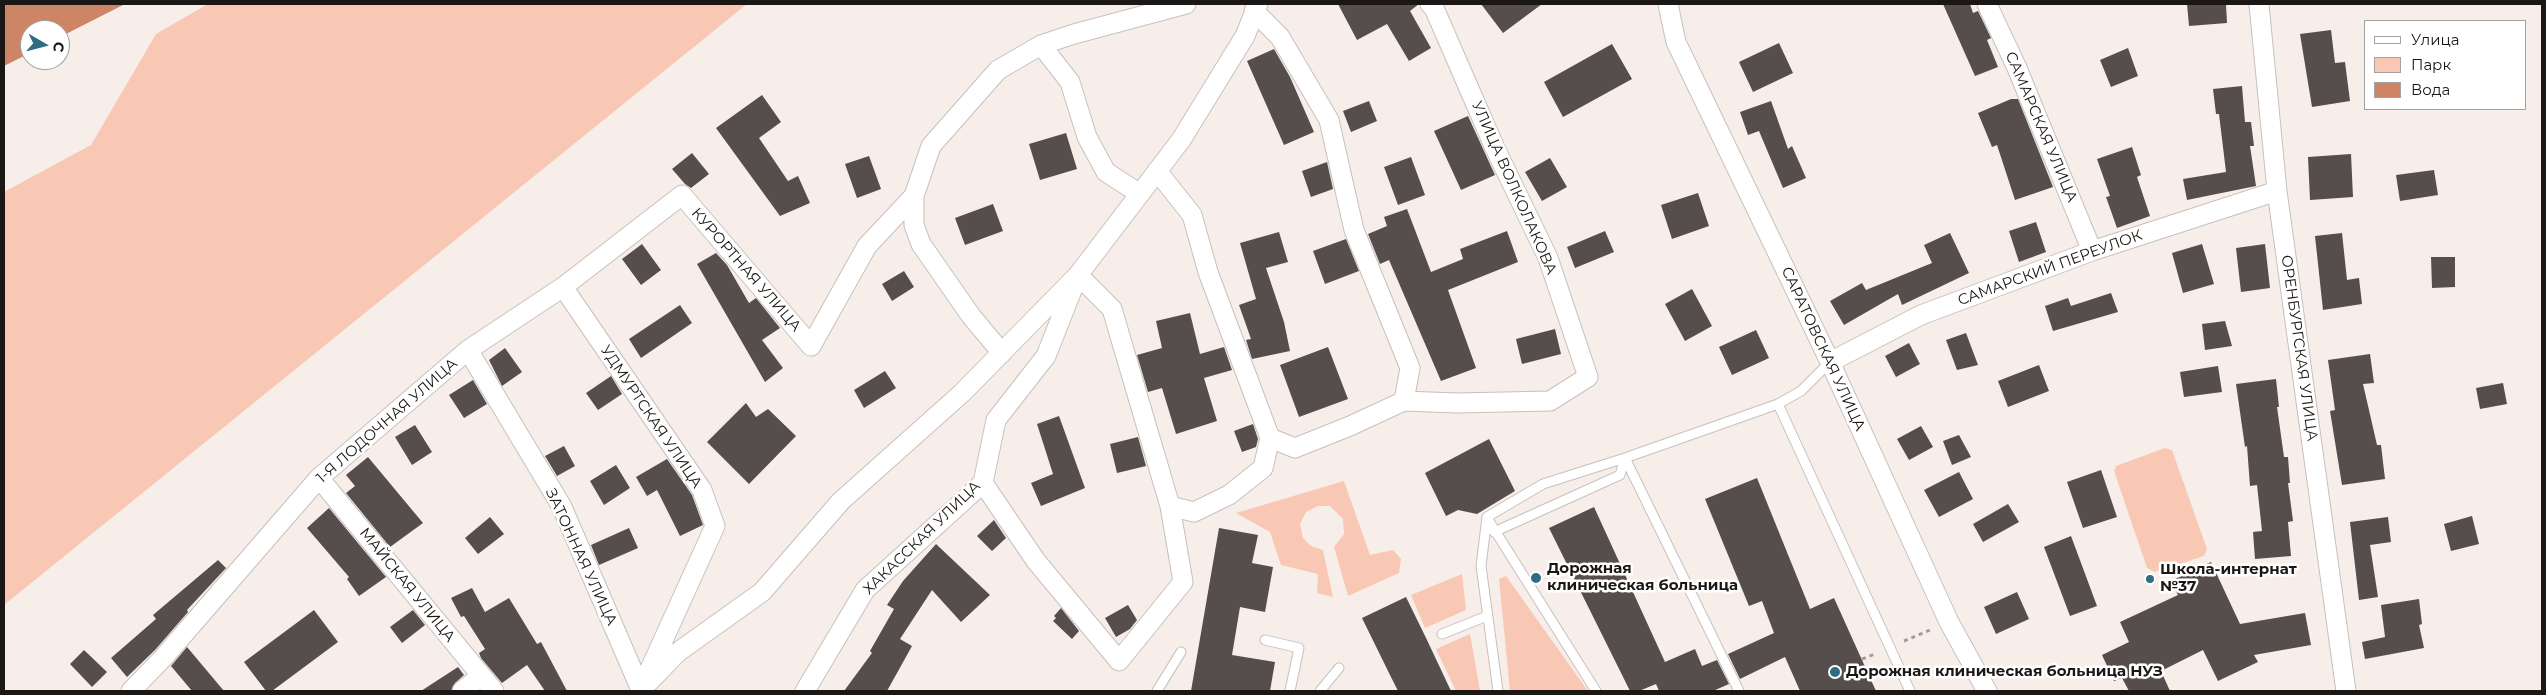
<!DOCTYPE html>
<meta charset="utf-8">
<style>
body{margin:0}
#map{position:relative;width:2546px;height:695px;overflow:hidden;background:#f7eeea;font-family:Montserrat,sans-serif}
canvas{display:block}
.frame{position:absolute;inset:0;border:5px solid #1a1715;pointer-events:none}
.legend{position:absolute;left:2364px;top:20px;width:162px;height:90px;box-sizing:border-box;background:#fff;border:1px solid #a3a2a1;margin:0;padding:6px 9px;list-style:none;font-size:15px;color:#1a1715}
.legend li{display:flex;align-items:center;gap:10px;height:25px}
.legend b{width:25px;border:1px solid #a3a2a1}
.north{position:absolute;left:20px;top:20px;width:50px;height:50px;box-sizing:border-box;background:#fff;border:1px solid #a3a2a1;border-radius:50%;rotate:98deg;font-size:14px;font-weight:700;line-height:20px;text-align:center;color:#1a1715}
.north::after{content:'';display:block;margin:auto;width:18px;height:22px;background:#2f6d83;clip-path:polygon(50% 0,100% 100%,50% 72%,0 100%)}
</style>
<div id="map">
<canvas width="2546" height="695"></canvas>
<div class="frame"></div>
<ul class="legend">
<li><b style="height:6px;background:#fff"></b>Улица</li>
<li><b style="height:14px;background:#f8c8b5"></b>Парк</li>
<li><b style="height:14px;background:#ce8566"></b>Вода</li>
</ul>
<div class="north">С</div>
</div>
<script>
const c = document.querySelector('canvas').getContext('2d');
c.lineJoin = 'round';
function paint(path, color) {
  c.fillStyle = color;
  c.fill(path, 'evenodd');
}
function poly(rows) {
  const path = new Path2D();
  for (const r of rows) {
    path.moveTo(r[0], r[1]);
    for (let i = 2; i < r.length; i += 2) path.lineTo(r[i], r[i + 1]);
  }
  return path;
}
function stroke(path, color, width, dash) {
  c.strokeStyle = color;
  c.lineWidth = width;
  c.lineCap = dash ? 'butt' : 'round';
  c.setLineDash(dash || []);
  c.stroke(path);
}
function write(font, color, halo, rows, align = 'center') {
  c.font = font + ' Montserrat,sans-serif';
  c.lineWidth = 5;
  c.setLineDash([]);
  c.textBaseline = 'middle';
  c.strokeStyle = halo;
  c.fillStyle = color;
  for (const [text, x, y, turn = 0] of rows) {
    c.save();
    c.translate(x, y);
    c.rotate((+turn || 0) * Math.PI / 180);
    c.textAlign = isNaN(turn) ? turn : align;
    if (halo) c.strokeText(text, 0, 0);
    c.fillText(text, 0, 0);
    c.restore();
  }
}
const green = poly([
 [208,4,747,4,4,605,4,192,91,145,156,34],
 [2165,448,2172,450,2207,549,2204,556,2155,572,2147,568,2114,471,2116,466],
 [1344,481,1370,555,1393,550,1401,559,1399,573,1348,596,1334,547,1344,534,1343,519,1330,506,1318,506,1306,512,1300,524,1303,538,1311,546,1323,550,1333,597,1317,593,1318,574,1281,565,1270,532,1236,513],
 [1462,574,1466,610,1425,628,1411,595],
 [1506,576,1588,691,1510,691,1499,579],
 [1470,634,1480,691,1456,691,1436,649]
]);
const water = poly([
 [4,4,125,4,60,37,60,30,30,30,30,53,4,66]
]);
const building = poly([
 [1338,4,1419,4,1410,11,1431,48,1409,61,1387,24,1357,40],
 [1481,4,1542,4,1503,33],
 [1943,4,1970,4,1973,13,1978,11,1991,38,1987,40,1998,67,1975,76],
 [2187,4,2226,4,2227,23,2189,26],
 [2331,30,2335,63,2345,62,2350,101,2312,107,2300,34],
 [1779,43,1793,73,1753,92,1739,62],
 [1612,44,1632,79,1563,117,1544,82],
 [2128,48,2138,76,2111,87,2100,60],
 [1274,49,1290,77,1314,132,1284,145,1247,61],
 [2242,86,2245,122,2251,122,2254,146,2250,146,2256,186,2187,200,2183,179,2226,172,2219,114,2216,114,2213,89],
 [762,95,781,122,759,138,788,181,798,176,810,203,780,216,716,128],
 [2011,99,2018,99,2053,187,2015,200,1997,145,1992,147,1978,113],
 [1369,101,1377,121,1351,132,1343,111],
 [1771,101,1788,149,1792,146,1806,178,1783,188,1759,131,1748,135,1740,112],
 [1468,116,1495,175,1461,190,1434,131],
 [1066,133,1077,169,1040,180,1029,144],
 [2132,147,2141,175,2137,177,2150,216,2117,228,2106,197,2110,196,2097,159],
 [692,153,709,174,691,188,685,184,672,169],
 [2351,154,2353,197,2310,200,2308,157],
 [869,156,881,189,857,198,845,164],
 [1411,157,1425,195,1398,205,1384,167],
 [1550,158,1567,187,1542,201,1525,172],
 [1327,162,1333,189,1311,197,1302,171],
 [2434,170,2438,195,2400,201,2396,175],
 [1698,193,1709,226,1672,239,1661,205],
 [993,204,1003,231,965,245,955,218],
 [1407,209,1431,272,1463,259,1460,249,1507,231,1518,262,1448,290,1476,368,1441,381,1389,260,1380,264,1368,234,1387,226,1384,217],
 [2036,222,2046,252,2019,262,2009,231],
 [1605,231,1614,252,1575,268,1567,247],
 [1279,232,1288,262,1266,268,1284,322,1290,351,1252,359,1246,340,1251,339,1239,305,1256,299,1240,243],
 [1950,233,1969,273,1902,305,1898,294,1844,325,1830,301,1862,283,1866,290,1932,263,1924,245],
 [2342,233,2347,280,2359,278,2362,304,2323,310,2315,236],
 [1346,239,1359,271,1325,284,1313,251],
 [642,244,661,270,641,285,622,259],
 [2202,244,2214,284,2183,293,2172,253],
 [2265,244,2270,288,2241,292,2236,248],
 [716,253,727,265,749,303,756,298,780,328,762,340,783,368,765,382,697,264],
 [2431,257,2455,257,2455,287,2432,288],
 [904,271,914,287,892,301,882,284],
 [1692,289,1712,326,1685,341,1665,304],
 [2111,293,2118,312,2053,331,2045,306,2068,298,2071,306],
 [680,305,692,323,641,358,629,339],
 [1190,313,1200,354,1224,347,1232,370,1204,378,1217,421,1176,434,1162,388,1148,392,1137,355,1162,348,1156,321],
 [2225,321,2232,346,2205,350,2202,324],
 [1555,329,1561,354,1522,364,1516,339],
 [1756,330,1769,358,1732,375,1719,347],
 [1966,333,1978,365,1957,370,1946,340],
 [1909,343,1920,364,1896,377,1885,356],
 [1328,347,1348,399,1299,417,1280,365],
 [505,348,522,372,502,386,489,360],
 [2370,354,2374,383,2363,384,2377,445,2381,445,2385,479,2342,485,2330,411,2335,410,2328,360],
 [2039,365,2049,391,2008,407,1998,381],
 [2218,366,2222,392,2184,397,2180,372],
 [885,371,896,388,864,408,854,390],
 [611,376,622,394,598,410,586,393],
 [2276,379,2279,407,2277,407,2284,457,2288,457,2290,483,2288,483,2293,521,2288,522,2291,556,2255,559,2253,532,2262,531,2257,485,2250,486,2247,446,2245,447,2236,384],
 [473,380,487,404,464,418,449,395],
 [2503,383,2507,404,2480,409,2476,388],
 [746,403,756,417,768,409,796,436,749,484,707,442],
 [1059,416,1085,488,1041,506,1031,483,1053,474,1037,424],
 [1253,424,1258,439,1256,447,1242,452,1234,431],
 [415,425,432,452,412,465,395,437],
 [1921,426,1933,447,1909,460,1897,439],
 [1959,435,1971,457,1952,465,1943,441],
 [1138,437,1146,466,1117,473,1110,444],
 [1489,439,1515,491,1477,514,1458,510,1446,516,1425,473],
 [564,446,575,466,557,476,545,456],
 [368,457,423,523,390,547,346,493,355,486,346,475],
 [667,459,692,495,703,525,680,536,657,490,647,496,636,477],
 [616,465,630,488,604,505,590,481],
 [2101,470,2117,517,2083,528,2067,482],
 [1959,472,1973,499,1939,517,1924,490],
 [1757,478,1810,609,1834,598,1876,691,1800,691,1785,657,1740,679,1728,654,1774,633,1762,601,1749,606,1705,499],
 [2008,504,2019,522,1983,542,1973,524],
 [1594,507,1665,662,1695,649,1702,666,1717,660,1729,684,1713,691,1659,691,1656,684,1639,691,1630,691,1549,528],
 [329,508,386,577,359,596,347,579,349,577,307,528],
 [2472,516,2479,544,2451,551,2444,524],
 [490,517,504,534,478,554,465,538],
 [2388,517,2391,542,2370,545,2378,597,2359,600,2350,522],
 [994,520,1006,538,992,551,977,536],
 [629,528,638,548,599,565,591,545],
 [1219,528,1258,535,1252,563,1273,567,1265,612,1240,607,1232,655,1275,662,1270,691,1191,691],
 [2071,536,2097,606,2070,616,2044,547],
 [936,544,990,595,961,622,932,590,900,639,912,646,887,691,844,691,872,653,870,651,894,609,887,605,903,581],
 [218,560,226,568,187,610,188,612,155,650,127,677,111,658,156,619,153,615],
 [2211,562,2240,624,2305,613,2311,645,2254,655,2258,662,2218,681,2203,650,2161,671,2170,691,2129,691,2122,678,2114,681,2102,655,2129,642,2120,622,2178,595,2171,581],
 [472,588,485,612,509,598,537,644,541,642,567,691,545,691,527,665,502,683,481,658,479,653,485,649,464,616,461,617,451,598],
 [2017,592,2029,619,1996,634,1984,607],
 [1406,597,1427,640,1451,691,1398,691,1389,673,1362,618],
 [2419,599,2422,624,2419,625,2424,648,2365,659,2362,642,2385,637,2381,605],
 [1128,605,1137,620,1130,629,1116,637,1105,618],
 [1061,608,1079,631,1072,639,1053,621,1056,618,1054,616],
 [314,610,338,642,272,691,266,691,244,662],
 [413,610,425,625,402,643,390,627],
 [187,647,224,691,192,691,171,666],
 [84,650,107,672,92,687,70,664],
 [458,667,464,675,455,683,451,691,421,691]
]);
const path = poly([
 [1904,641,1930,630],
 [1862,659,1875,654]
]);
const lane = poly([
 [1778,404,1910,691],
 [1625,458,1739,691],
 [1487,518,1596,691],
 [1494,532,1620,475,1625,458],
 [1442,634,1487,616],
 [1265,640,1299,648,1290,691],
 [1157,691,1181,652],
 [1320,691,1339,668],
 [1498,691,1481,566,1487,517,1543,484,1625,458,1778,404,1801,391,1830,362]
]);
const street = poly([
 [1668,4,1676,42,1830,362,1949,622,1987,691],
 [1987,4,2017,68,2092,251],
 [2259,4,2277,191,2346,691],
 [1254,11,1280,37,1329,120,1354,230,1410,368,1404,401],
 [1041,45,1070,82,1087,137,1106,172,1140,194],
 [1157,171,1192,215,1208,272,1270,438],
 [563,287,702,490,715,526,646,678],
 [468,350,562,507,641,690],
 [1002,353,971,316,921,244,914,225,914,196,931,146,998,70,1041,45,1074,34,1186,4],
 [1830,362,1921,315,2092,251,2277,191],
 [1270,438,1295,448,1350,426,1404,401,1457,403,1550,401,1588,377,1548,258,1494,146,1434,8,1430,4],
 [319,478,494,691],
 [983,483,1036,561,1119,661,1183,582,1170,506],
 [131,691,163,658,319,478,468,350,563,287,682,195,811,346,867,246,914,196],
 [462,691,481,676],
 [640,691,678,652,762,592,841,501,962,393,1078,275,1181,140,1245,36,1258,4],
 [805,691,865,590,983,483,996,420,1046,356,1078,275,1112,309,1170,506,1194,512,1229,495,1263,468,1270,438]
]);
const markers = [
 [1536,578,6,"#2f6d83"],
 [2150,579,5,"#2f6d83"],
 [1835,672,6,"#2f6d83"]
];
const streetNames = [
 ["САМАРСКАЯ УЛИЦА",2041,127,67],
 ["УЛИЦА ВОЛКОЛАКОВА",1514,188,66],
 ["САМАРСКИЙ ПЕРЕУЛОК",2050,268,-20],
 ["КУРОРТНАЯ УЛИЦА",746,270,49],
 ["ОРЕНБУРГСКАЯ УЛИЦА",2299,348,82],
 ["САРАТОВСКАЯ УЛИЦА",1823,349,65],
 ["УДМУРТСКАЯ УЛИЦА",651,417,56],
 ["1-Я ЛОДОЧНАЯ УЛИЦА",387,421,-41],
 ["ХАКАССКАЯ УЛИЦА",922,538,-44],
 ["ЗАТОННАЯ УЛИЦА",581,557,65],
 ["МАЙСКАЯ УЛИЦА",407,585,51]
];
const poiNames = [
 ["Дорожная",1547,569],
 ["клиническая больница",1547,586],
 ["Школа-интернат",2160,570],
 ["№37",2160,587],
 ["Дорожная клиническая больница НУЗ",1846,672]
];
paint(green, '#f8c8b5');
paint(water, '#ce8566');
paint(building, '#564e4c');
stroke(lane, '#c8c0bd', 11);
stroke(street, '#c8c0bd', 21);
stroke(path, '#a39d99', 3, [4, 4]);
stroke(lane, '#fff', 9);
stroke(street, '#fff', 19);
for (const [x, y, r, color] of markers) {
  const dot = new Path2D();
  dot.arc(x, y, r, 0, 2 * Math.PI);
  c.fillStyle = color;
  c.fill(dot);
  stroke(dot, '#fff', 2);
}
write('15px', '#1a1715', '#fff', streetNames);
write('bold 15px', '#1a1715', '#fff', poiNames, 'left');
</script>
